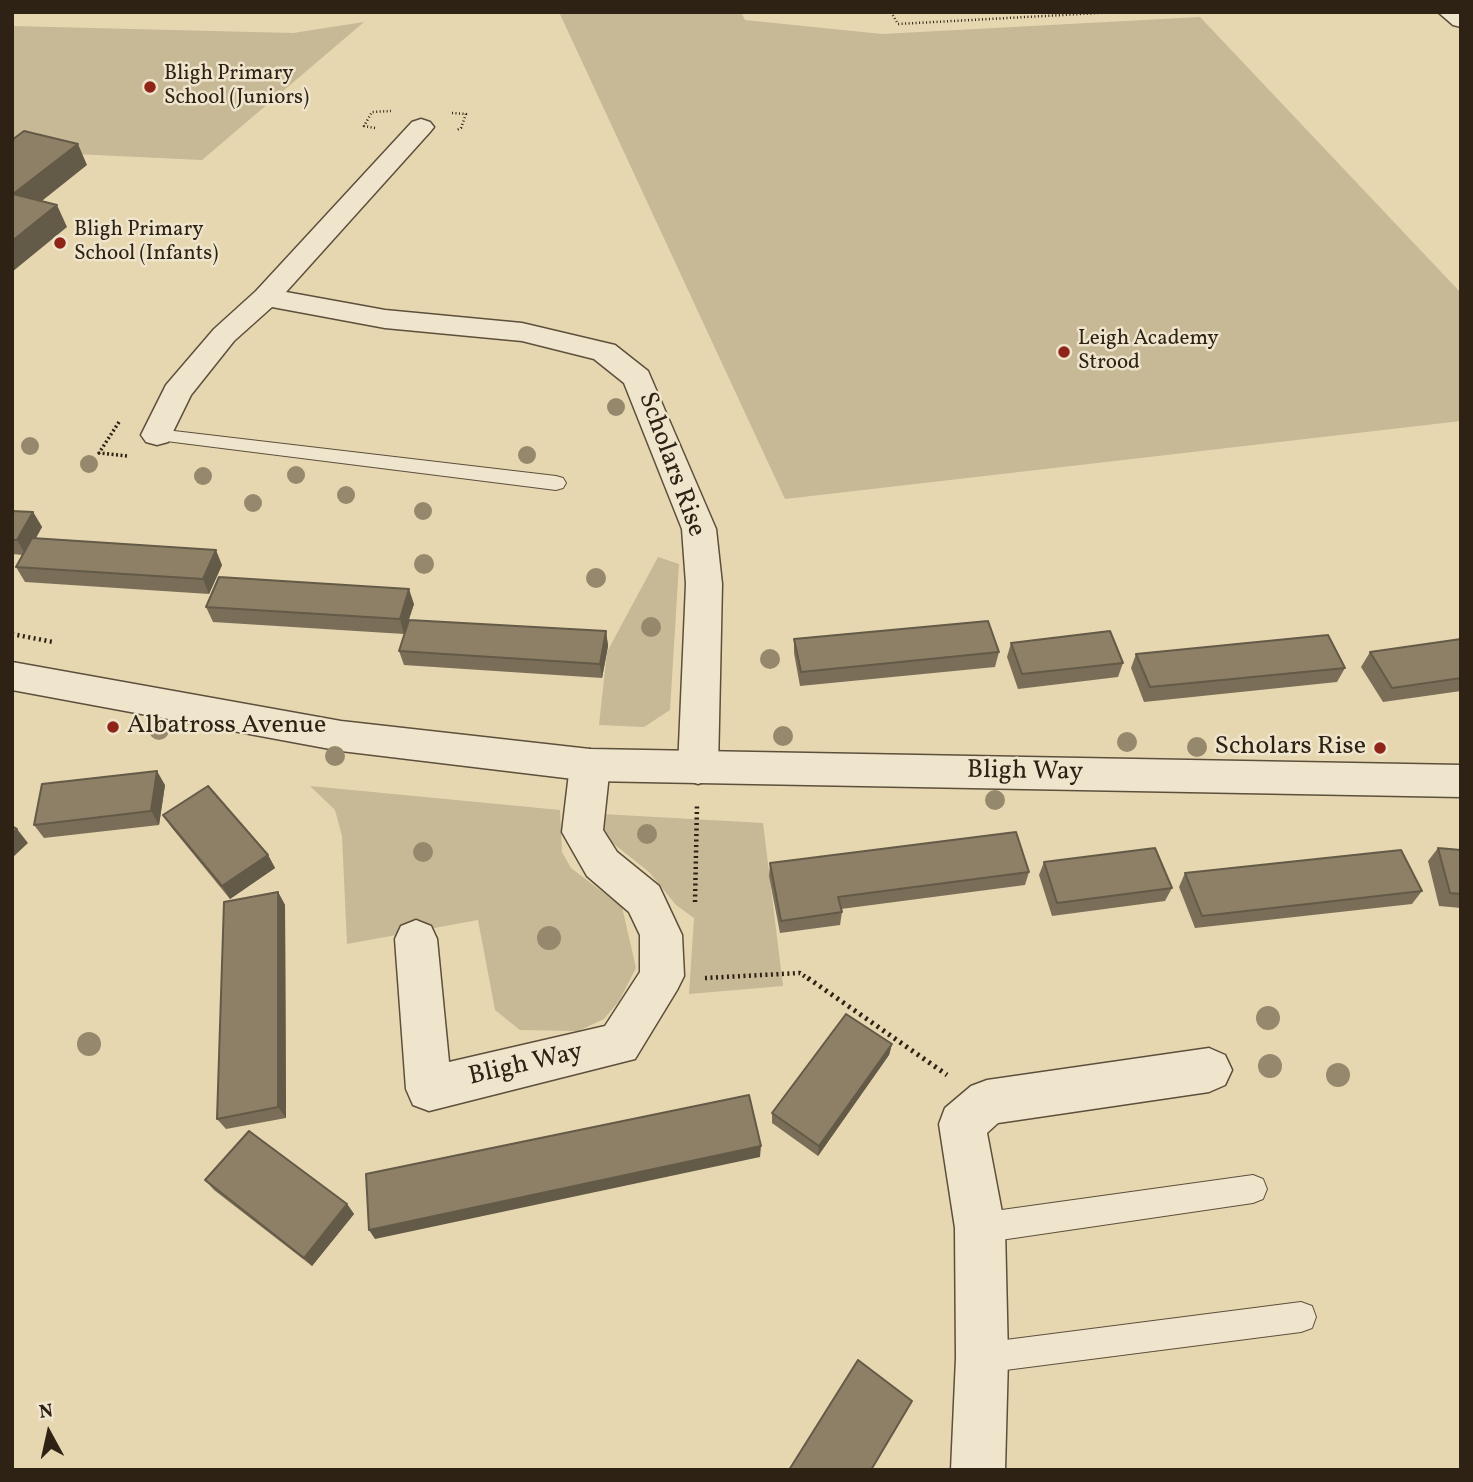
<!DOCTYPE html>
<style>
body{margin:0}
#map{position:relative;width:1473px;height:1482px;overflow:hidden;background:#e6d7b0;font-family:Vollkorn,serif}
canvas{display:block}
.frame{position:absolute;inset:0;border:14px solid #2e2215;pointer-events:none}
.north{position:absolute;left:14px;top:1398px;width:70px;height:70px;-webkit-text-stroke:5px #efe5cc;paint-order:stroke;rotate:352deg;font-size:19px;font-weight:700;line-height:28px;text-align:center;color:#2e2215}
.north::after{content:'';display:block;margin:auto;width:24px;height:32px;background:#2e2215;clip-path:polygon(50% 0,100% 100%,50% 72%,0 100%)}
</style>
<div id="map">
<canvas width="1473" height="1482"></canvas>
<div class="frame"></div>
<div class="north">N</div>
</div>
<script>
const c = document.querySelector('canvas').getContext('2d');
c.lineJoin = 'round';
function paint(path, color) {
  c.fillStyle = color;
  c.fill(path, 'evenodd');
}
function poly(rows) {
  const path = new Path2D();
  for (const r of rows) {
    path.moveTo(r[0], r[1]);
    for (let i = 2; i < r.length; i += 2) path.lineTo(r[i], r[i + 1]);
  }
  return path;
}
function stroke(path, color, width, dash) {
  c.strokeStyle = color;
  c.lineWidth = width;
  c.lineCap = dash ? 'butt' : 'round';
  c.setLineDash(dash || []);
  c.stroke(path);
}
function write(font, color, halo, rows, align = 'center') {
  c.font = font + ' Vollkorn,serif';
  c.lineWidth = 5;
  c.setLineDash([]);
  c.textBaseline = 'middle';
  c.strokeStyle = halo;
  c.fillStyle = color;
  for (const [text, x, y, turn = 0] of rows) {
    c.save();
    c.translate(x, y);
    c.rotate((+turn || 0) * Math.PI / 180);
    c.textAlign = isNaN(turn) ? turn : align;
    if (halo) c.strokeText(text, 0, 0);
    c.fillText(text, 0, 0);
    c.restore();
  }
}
const green = poly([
 [559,12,741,12,745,20,882,34,1200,17,1461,293,1461,421,785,499],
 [364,22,202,160,12,151,12,26,293,33],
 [658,557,679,564,670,710,644,727,599,725,607,652],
 [310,786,560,810,562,852,571,868,622,907,636,968,619,1001,604,1019,578,1031,520,1030,495,1010,478,920,347,944,342,836,335,810],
 [602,814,763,823,783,986,689,994,694,918,676,905,649,872,605,837]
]);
const pathFar3 = poly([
 [891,12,898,24,1117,12],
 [452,113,466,114,461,128,457,130],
 [375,128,364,126,372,112,391,111]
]);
const pathFar2 = poly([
 [119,422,99,453,127,456]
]);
const pathFar1 = poly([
 [12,634,53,642],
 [695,902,697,805],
 [705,978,800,973,810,980]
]);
const path = poly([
 [808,978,947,1075]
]);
const service = poly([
 [157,429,556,476,563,478,566,483,563,488,556,490,150,439,148,435,150,431,157,429],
 [1253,1175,1263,1179,1267,1189,1263,1199,1253,1203,980,1243,970,1238,965,1228,970,1218,980,1213,1253,1175],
 [1301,1302,1312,1306,1316,1317,1312,1328,1301,1332,982,1373,971,1369,967,1358,971,1347,982,1343,1301,1302]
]);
const minor = poly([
 [1438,12,1461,12,1461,27,1453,25,1438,12],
 [421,119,430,122,434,127,430,132,286,292,385,310,522,323,615,345,648,371,716,529,722,584,718,768,712,779,698,784,684,779,678,768,686,584,682,529,624,383,594,359,522,341,385,328,272,307,234,341,191,395,168,442,157,445,146,442,141,435,166,385,214,329,256,291,412,122,421,119],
 [590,749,604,754,610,765,603,830,617,852,659,886,682,935,684,976,677,990,635,1059,429,1111,413,1105,406,1089,395,939,401,926,416,920,431,926,437,939,449,1062,605,1026,640,972,640,935,629,912,587,876,562,832,570,765,576,754,590,749],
 [1209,1048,1225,1055,1232,1070,1225,1085,1209,1092,998,1123,987,1133,1005,1228,1008,1358,1005,1470,951,1470,956,1358,955,1228,939,1124,945,1108,971,1086,987,1080,1209,1048]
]);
const tertiary = poly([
 [12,662,341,721,590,749,1461,765,1461,797,590,781,341,751,12,690,12,662]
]);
const trees = [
 [616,407,9],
 [30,446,9],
 [527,455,9],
 [89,464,9],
 [296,475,9],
 [203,476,9],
 [346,495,9],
 [253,503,9],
 [423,511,9],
 [424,564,10],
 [596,578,10],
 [651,627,10],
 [770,659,10],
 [159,730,10],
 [783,736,10],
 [1127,742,10],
 [1197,747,10],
 [335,756,10],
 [995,800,10],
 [647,834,10],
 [423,852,10],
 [549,938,12],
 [1268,1018,12],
 [89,1044,12],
 [1270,1066,12],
 [1338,1075,12]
];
const wall = poly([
 [12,511,33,512,42,527,36,538,222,565,209,594,25,582,16,567,23,555,12,554],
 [414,604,404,634,213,622,206,607],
 [606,631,608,646,602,678,404,665,399,651],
 [794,639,999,652,995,667,800,686,794,653],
 [1461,639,1461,691,1383,702,1361,667,1370,652],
 [1011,643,1123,663,1118,677,1018,689,1007,657],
 [1136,654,1345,668,1337,682,1144,702,1131,668],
 [165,785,159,825,44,838,34,825],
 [163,815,268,855,275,868,230,899,172,828],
 [1438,848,1461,850,1461,908,1439,906,1428,861],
 [1044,862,1172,888,1165,901,1052,916,1039,875],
 [770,863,1029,872,1025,885,841,909,842,912,840,925,780,933,769,876],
 [1185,873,1422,891,1412,904,1195,928,1179,887],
 [278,892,285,905,286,1118,226,1129,217,1119],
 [892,1044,889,1055,818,1156,772,1123,772,1113],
 [205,1180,347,1204,354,1214,312,1266,214,1190]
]);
const shadedWall = poly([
 [78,144,87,165,23,216,13,194],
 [57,205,67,227,12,272,12,241],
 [33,512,42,527,26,555,17,540],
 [216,550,222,565,209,594,203,579],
 [409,589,414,604,404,634,400,619],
 [606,631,608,646,602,678,600,664],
 [157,771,165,785,159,825,151,811],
 [17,829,28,843,12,858,12,834],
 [268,855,275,868,230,899,222,886],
 [278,892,285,905,286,1118,278,1107],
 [892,1044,889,1055,818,1156,819,1146],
 [761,1146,760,1157,375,1239,369,1230],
 [347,1204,354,1214,312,1266,304,1258]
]);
const building = poly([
 [24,131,78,144,13,194,57,205,12,241,12,140,24,131],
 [12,511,33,512,17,540,12,540,12,511],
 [32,538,216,550,203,579,16,567,32,538],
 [219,577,409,589,400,619,206,607,219,577],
 [409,620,606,631,600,664,399,651,409,620],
 [988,621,999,652,801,672,794,639,988,621],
 [1110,631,1123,663,1022,674,1011,643,1110,631],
 [1328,635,1345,668,1150,687,1136,654,1328,635],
 [1461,639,1461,678,1392,688,1370,652,1461,639],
 [157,771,151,811,34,825,42,784,157,771],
 [208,786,268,855,222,886,163,815,208,786],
 [12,826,17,829,12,834,12,826],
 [1016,832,1029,872,838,897,842,912,781,921,770,863,1016,832],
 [1155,848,1172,888,1057,903,1044,862,1155,848],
 [1438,848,1461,850,1461,894,1450,893,1438,848],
 [1401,850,1422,891,1202,916,1185,873,1401,850],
 [278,892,278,1107,217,1119,224,902,278,892],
 [846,1014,892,1044,819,1146,772,1113,846,1014],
 [749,1095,761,1146,369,1230,366,1174,749,1095],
 [249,1131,347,1204,304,1258,205,1180,249,1131],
 [858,1360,912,1401,871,1470,789,1470,858,1360]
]);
const markers = [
 [150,87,7,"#8f2418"],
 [60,243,7,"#8f2418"],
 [1064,352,7,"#8f2418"],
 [113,727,7,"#8f2418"],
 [1380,748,7,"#8f2418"]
];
const farPoinames = [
 ["Bligh Primary",164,75],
 ["School (Juniors)",164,99],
 ["Bligh Primary",74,231],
 ["School (Infants)",74,255],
 ["Leigh Academy",1078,340],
 ["Strood",1078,364]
];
const streetNames = [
 ["Scholars Rise",670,465,70],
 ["Bligh Way",1025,773,1],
 ["Bligh Way",526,1066,-13]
];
const poiNames = [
 ["Albatross Avenue",127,727],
 ["Scholars Rise",1366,748,"right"]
];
paint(green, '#c7b896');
stroke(service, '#5c4f3c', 2);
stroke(minor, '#5c4f3c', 3);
stroke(tertiary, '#5c4f3c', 3);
stroke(pathFar3, '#2e2215', 2.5, [1, 2.5]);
stroke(pathFar2, '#2e2215', 3.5, [2, 2.5]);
stroke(pathFar1, '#2e2215', 4.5, [2, 3.5]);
stroke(path, '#2e2215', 5, [2.5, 4.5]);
paint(service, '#efe5cc');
paint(minor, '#efe5cc');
paint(tertiary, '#efe5cc');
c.fillStyle = '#96886c';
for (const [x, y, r] of trees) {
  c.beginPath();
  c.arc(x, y, r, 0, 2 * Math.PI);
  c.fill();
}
paint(wall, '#7a6e58');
paint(shadedWall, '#635a47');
paint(building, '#8e8066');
stroke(building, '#635a47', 2);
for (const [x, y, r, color] of markers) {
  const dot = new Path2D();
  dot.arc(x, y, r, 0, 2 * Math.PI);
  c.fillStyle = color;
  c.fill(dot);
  stroke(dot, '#efe5cc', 2.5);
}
write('21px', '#2e2215', '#efe5cc', farPoinames, 'left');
write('26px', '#2e2215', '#efe5cc', streetNames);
write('26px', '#2e2215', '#efe5cc', poiNames, 'left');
</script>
